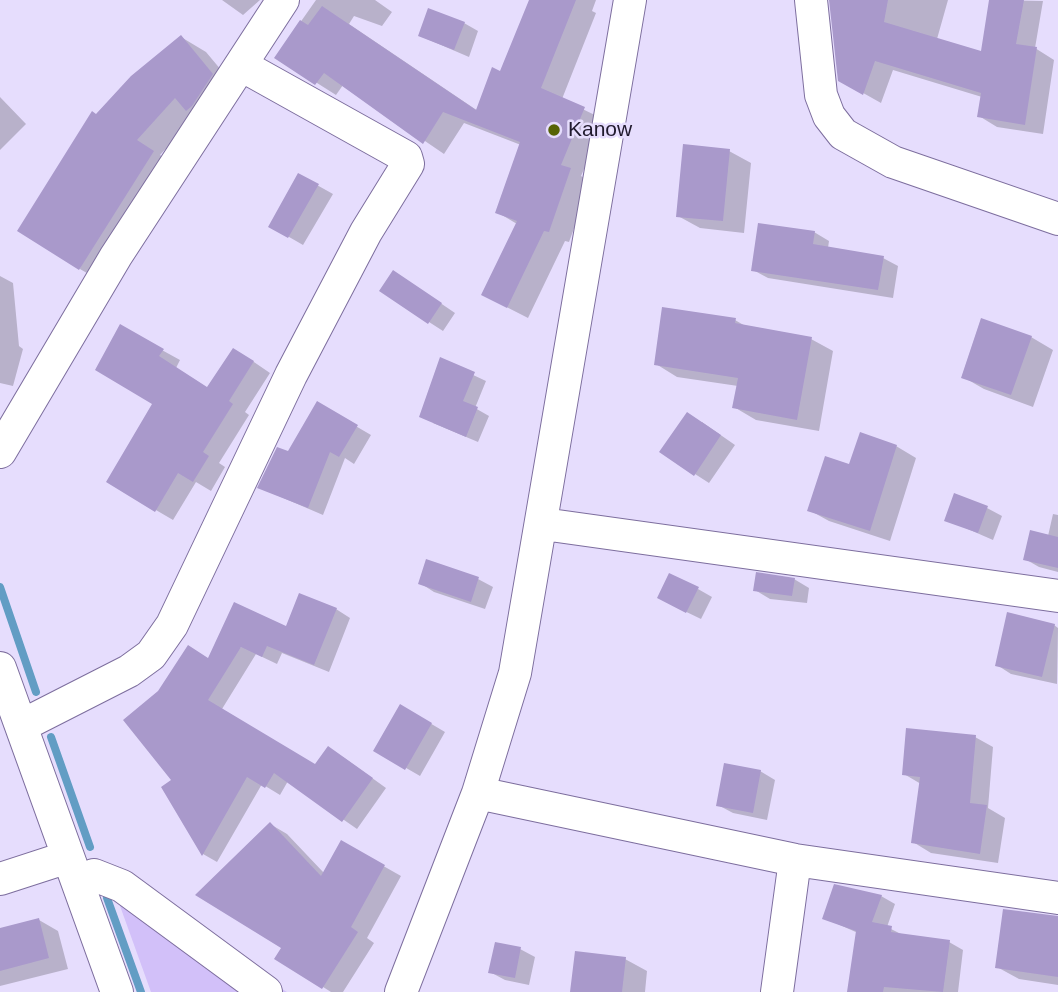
<!DOCTYPE html>
<style>
body{margin:0}
canvas{display:block;background:#e6ddfd}
</style>
<canvas width="1058" height="992"></canvas>
<script>
const c = document.querySelector('canvas').getContext('2d');
c.lineJoin = 'round';
function paint(path, color) {
  c.fillStyle = color;
  c.fill(path, 'evenodd');
}
function poly(rows) {
  const path = new Path2D();
  for (const r of rows) {
    path.moveTo(r[0], r[1]);
    for (let i = 2; i < r.length; i += 2) path.lineTo(r[i], r[i + 1]);
  }
  return path;
}
function stroke(path, color, width, dash) {
  c.strokeStyle = color;
  c.lineWidth = width;
  c.lineCap = dash ? 'butt' : 'round';
  c.setLineDash(dash || []);
  c.stroke(path);
}
function write(font, color, halo, rows, align = 'center') {
  c.font = font + ' Helvetica,sans-serif';
  c.lineWidth = 5;
  c.setLineDash([]);
  c.textBaseline = 'middle';
  c.strokeStyle = halo;
  c.fillStyle = color;
  for (const [text, x, y, turn = 0] of rows) {
    c.save();
    c.translate(x, y);
    c.rotate((+turn || 0) * Math.PI / 180);
    c.textAlign = isNaN(turn) ? turn : align;
    if (halo) c.strokeText(text, 0, 0);
    c.fillText(text, 0, 0);
    c.restore();
  }
}
const green = poly([
 [115,892,287,992,151,992]
]);
const shadow = poly([
 [222,0,260,0,243,15],
 [316,0,375,0,392,12,382,26,354,16,349,24,478,111,501,73,531,0,596,0,592,11,596,13,562,99,605,120,581,176,591,182,569,242,565,241,528,318,483,295,517,224,497,212,521,145,464,123,444,154,343,85,336,95,276,57],
 [831,0,948,0,937,39,982,53,991,0,1043,1,1035,48,1054,60,1043,134,997,127,979,116,982,97,893,70,881,103,840,80],
 [464,23,478,31,469,57,420,36],
 [181,37,206,52,237,89,197,115,160,155,178,167,104,283,80,269,97,116],
 [0,97,26,124,0,150],
 [729,151,751,163,744,233,700,228,678,216],
 [299,175,333,194,303,245,270,226],
 [814,232,829,241,828,248,883,258,898,266,893,298,768,278,753,270],
 [0,276,13,283,19,346,23,349,13,386,0,383],
 [408,281,455,313,443,331,429,322],
 [735,320,747,327,811,339,833,351,819,431,756,420,734,407,738,386,677,377,656,364],
 [120,327,180,360,176,368,208,389,251,360,270,373,245,412,249,415,219,463,225,467,211,491,196,482,173,520,108,482,154,404],
 [1031,337,1053,350,1033,407,984,389,963,377],
 [441,360,486,381,475,408,489,416,478,442,433,423],
 [318,404,371,435,354,464,345,458,323,515,260,488,289,453],
 [702,422,735,445,709,483,695,474],
 [896,446,916,458,890,541,829,521,809,510,850,466],
 [987,508,1002,516,993,540,947,520],
 [1053,514,1058,515,1058,572,1039,567,1025,559,1048,536],
 [478,579,493,587,485,609,434,592,420,583],
 [794,579,809,588,807,603,770,599,755,590],
 [698,589,712,597,701,619,674,606],
 [336,609,350,618,329,672,282,653,277,664,256,654,222,709,316,766,343,757,386,788,357,829,288,781,280,795,262,784,217,862,203,854,174,780,209,660],
 [1054,625,1058,628,1057,684,1011,674,997,665],
 [401,706,445,732,420,776,375,750],
 [975,737,993,747,988,808,1005,818,998,863,931,853,913,842,921,784,904,774],
 [760,771,775,780,767,820,733,813,718,805],
 [270,824,287,834,324,873,341,842,401,876,367,938,374,943,343,992,331,992,277,958,283,948],
 [881,896,895,904,887,927,905,936,949,942,963,950,958,992,848,992,858,933,824,918],
 [1058,918,1058,985,1019,979,997,967],
 [39,920,58,931,68,969,0,986,0,930],
 [520,949,535,957,529,985,505,980,490,972],
 [625,959,647,971,645,992,572,992]
]);
const stream = poly([
 [0,587,36,692],
 [51,737,90,847],
 [107,898,141,992]
]);
const building = poly([
 [529,0,576,0,541,88,585,107,561,165,571,168,549,232,544,231,507,308,481,295,517,221,495,213,520,142,443,112,423,144,324,73,315,85,274,58,300,20,308,25,322,6,476,110,492,67,500,71],
 [829,0,888,0,884,22,981,51,989,0,1024,0,1016,44,1037,47,1025,125,977,117,981,93,875,61,863,95,838,81],
 [428,8,465,22,454,50,418,36],
 [181,35,213,74,192,106,186,111,175,98,137,140,154,151,79,270,17,231,92,111,96,114,131,76],
 [683,144,730,149,723,221,676,217],
 [298,173,319,184,288,238,268,227],
 [758,223,815,231,813,244,884,256,878,290,751,271],
 [393,270,442,303,428,324,379,291],
 [662,307,736,318,735,323,812,337,797,420,732,408,738,378,654,365],
 [981,318,1032,336,1011,395,961,378],
 [120,324,164,349,159,356,207,387,233,348,254,361,229,401,233,404,203,452,209,456,193,482,178,473,155,512,106,482,152,404,95,370],
 [440,357,475,372,463,401,478,407,466,437,419,417],
 [317,401,358,425,339,457,330,452,308,508,257,488,277,447,288,451],
 [687,412,721,435,694,476,659,452],
 [860,432,897,445,870,531,807,511,825,456,849,464],
 [954,493,988,506,978,533,944,521],
 [1030,530,1058,537,1058,568,1023,560],
 [426,559,479,577,471,602,418,584],
 [756,572,795,578,792,596,753,591],
 [669,573,699,587,686,613,657,598],
 [299,593,337,608,314,665,267,646,262,657,241,647,208,700,315,764,328,746,373,778,342,822,274,773,265,788,247,777,202,856,161,787,171,780,123,720,158,691,188,645,208,658,234,602,286,626],
 [1007,612,1055,624,1042,677,995,666],
 [400,704,432,723,405,770,373,751],
 [906,728,976,735,970,803,987,805,980,854,911,843,920,777,902,775],
 [724,763,761,770,753,813,716,806],
 [270,822,321,876,341,840,385,865,351,927,358,932,322,989,274,959,281,948,195,895],
 [834,884,882,895,872,922,892,926,891,932,950,940,943,992,884,987,883,992,847,992,856,931,822,919],
 [1003,909,1058,916,1058,977,995,968],
 [39,918,49,958,0,971,0,928],
 [495,942,521,947,515,978,488,973],
 [575,951,626,957,622,992,570,992]
]);
const minor = poly([
 [811,0,821,95,829,116,843,134,893,162,1058,219],
 [0,452,116,256,283,0],
 [543,524,1058,596],
 [0,668,117,992],
 [21,726,129,671,151,655,172,625,291,375,366,232,408,164,406,157,241,65],
 [478,793,795,860,1058,898],
 [0,879,68,857],
 [78,881,94,875,122,886,266,992],
 [401,992,478,793,515,673,630,0],
 [777,992,795,860]
]);
const markers = [
 [554,130,7,"#566306"]
];
const poiNames = [
 ["Kanow",568,130]
];
paint(green, '#d2c0f9');
paint(shadow, '#0003');
stroke(stream, '#629dc4', 8);
paint(building, '#a999cb');
stroke(minor, '#7d6e9e', 34);
stroke(minor, '#fff', 32);
for (const [x, y, r, color] of markers) {
  const dot = new Path2D();
  dot.arc(x, y, r, 0, 2 * Math.PI);
  c.fillStyle = color;
  c.fill(dot);
  stroke(dot, '#e6ddfd', 2.5);
}
write('21px', '#201a2d', '#e6ddfd', poiNames, 'left');
</script>
